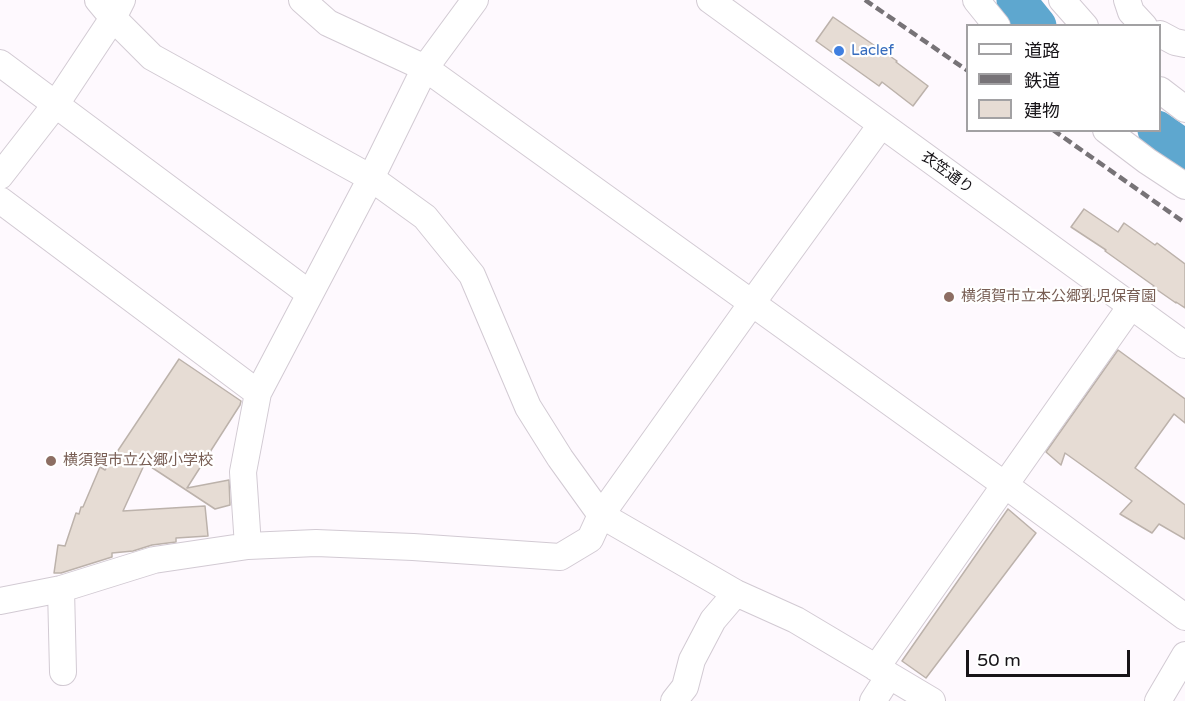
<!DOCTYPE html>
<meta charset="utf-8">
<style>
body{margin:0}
#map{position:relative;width:1185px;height:701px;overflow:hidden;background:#fef9fe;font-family:"Varela Round","Noto Sans JP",sans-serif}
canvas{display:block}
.legend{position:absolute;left:966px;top:24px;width:195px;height:108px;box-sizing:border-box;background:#fff;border:2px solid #a2a1a3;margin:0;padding:8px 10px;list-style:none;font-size:18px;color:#171418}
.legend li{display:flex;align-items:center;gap:12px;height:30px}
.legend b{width:30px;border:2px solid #a2a1a3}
.scale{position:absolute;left:966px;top:650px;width:164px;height:27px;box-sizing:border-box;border:3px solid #171418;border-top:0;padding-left:8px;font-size:18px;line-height:21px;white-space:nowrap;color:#171418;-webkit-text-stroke:4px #fff;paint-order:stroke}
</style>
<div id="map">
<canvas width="1185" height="701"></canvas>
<ul class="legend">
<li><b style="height:8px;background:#fff"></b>道路</li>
<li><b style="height:8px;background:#777377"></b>鉄道</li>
<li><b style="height:16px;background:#e6dcd4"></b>建物</li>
</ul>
<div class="scale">50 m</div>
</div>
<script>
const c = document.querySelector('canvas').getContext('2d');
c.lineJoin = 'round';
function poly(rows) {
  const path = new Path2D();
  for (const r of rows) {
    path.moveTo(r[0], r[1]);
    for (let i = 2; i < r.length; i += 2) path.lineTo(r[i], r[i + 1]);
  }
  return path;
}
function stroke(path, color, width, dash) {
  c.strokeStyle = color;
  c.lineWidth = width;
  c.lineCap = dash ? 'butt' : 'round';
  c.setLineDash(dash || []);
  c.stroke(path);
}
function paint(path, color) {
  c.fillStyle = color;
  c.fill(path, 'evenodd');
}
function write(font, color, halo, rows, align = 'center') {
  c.font = font + ' "Varela Round","Noto Sans JP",sans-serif';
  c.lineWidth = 4.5;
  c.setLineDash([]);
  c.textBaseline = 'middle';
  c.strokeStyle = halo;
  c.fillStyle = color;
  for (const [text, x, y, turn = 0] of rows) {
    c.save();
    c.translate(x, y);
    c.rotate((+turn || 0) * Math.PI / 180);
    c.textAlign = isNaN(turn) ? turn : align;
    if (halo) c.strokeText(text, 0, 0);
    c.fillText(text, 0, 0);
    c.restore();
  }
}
const river = poly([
 [1016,0,1037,26],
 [1157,130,1185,150]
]);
const building = poly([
 [833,17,897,61,896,62,928,86,913,106,882,82,879,86,816,41,833,17],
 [1084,209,1118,232,1124,223,1155,245,1157,243,1185,264,1185,308,1176,302,1176,303,1153,287,1154,286,1105,251,1106,250,1071,227,1084,209],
 [1118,350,1185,399,1185,423,1174,414,1135,468,1185,505,1185,539,1159,524,1152,533,1120,514,1132,501,1065,453,1061,465,1046,452,1118,350],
 [179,359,241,401,240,405,187,488,229,480,230,505,215,509,145,463,123,511,205,506,208,536,176,538,176,542,152,545,133,551,112,553,112,557,61,573,54,573,58,545,65,546,76,513,79,514,81,507,83,507,100,467,105,470,179,359],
 [1008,509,1036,533,926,678,902,661,1008,509]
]);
const minor = poly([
 [98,0,113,18,152,57,371,178,425,217,472,275,528,407,560,458,601,515,736,593,796,620,932,701],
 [302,0,328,23,425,68,1005,485,1185,617],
 [710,0,1185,345],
 [976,0,997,26],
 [1062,0,1085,26],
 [1127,0,1131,12,1144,26],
 [1160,34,1175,42,1185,44],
 [0,63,310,294],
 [1160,90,1185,109],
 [1106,130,1147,161,1185,186],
 [0,176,56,104,113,18,122,0],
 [0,200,258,393],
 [248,546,243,472,258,393,371,178,425,68,475,0],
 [61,589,63,672],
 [0,601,61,589,154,560,248,546,316,543,413,547,560,557,590,539,601,515,752,303,881,125],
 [876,668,1131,306],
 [674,701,685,687,692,660,713,620,736,593],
 [873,701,889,676],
 [1158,701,1185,655]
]);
const rail = poly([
 [865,0,968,71],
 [1053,130,1185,223]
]);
const markers = [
 [839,51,6,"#3f7fe0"],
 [949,297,6,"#8d6e63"],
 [51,461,6,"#8d6e63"]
];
const shopNames = [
 ["Laclef",851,51]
];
const streetNames = [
 ["衣笠通り",947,173,36]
];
const educationNames = [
 ["横須賀市立本公郷乳児保育園",961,297],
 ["横須賀市立公郷小学校",63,461]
];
stroke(river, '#5ea7cf', 39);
paint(building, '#e6dcd4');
stroke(building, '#bcb2ab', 1.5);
stroke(minor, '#d2cad3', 28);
stroke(minor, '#fff', 26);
stroke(rail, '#777377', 4.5, [9, 4.5]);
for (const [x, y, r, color] of markers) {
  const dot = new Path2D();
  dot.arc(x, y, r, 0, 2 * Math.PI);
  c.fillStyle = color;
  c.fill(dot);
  stroke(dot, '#fff', 2);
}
write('15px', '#366cbe', '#fff', shopNames, 'left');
write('15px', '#171418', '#fff', streetNames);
write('15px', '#785e54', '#fff', educationNames, 'left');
</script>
